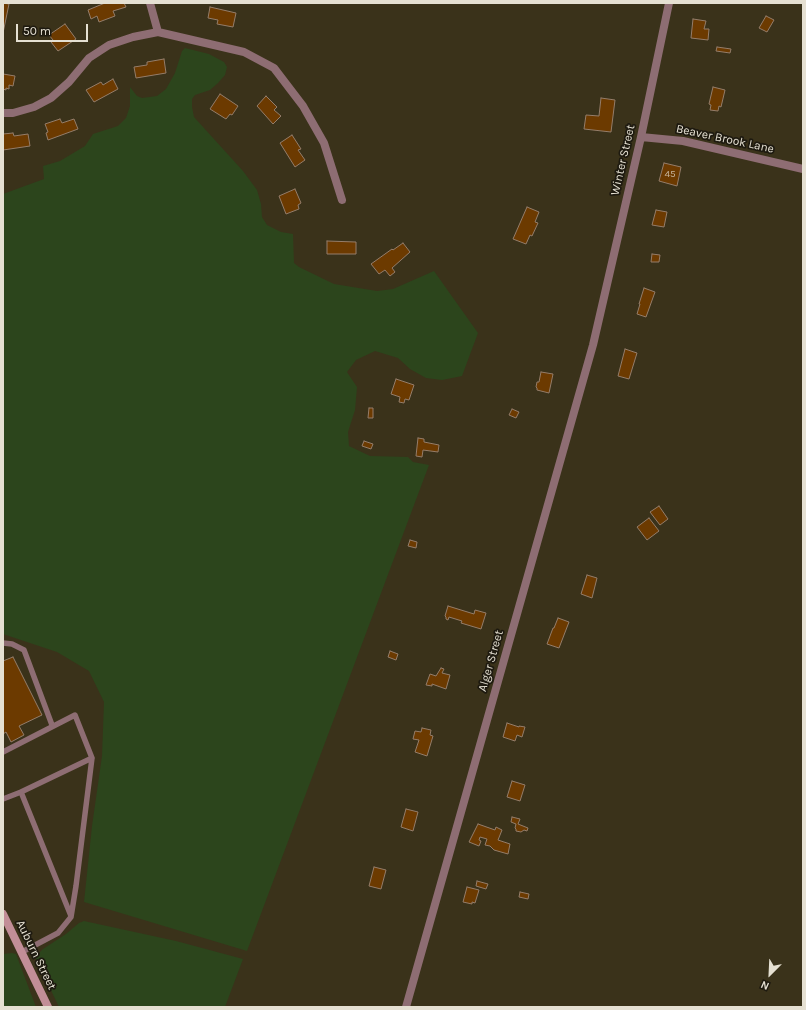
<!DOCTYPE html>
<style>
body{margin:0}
#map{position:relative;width:806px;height:1010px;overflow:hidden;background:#3a321a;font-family:Karla,sans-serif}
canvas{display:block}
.frame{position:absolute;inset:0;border:4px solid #e5e0d2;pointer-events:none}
.north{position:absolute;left:750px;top:954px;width:40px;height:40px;-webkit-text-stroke:3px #1e1a10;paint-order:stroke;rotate:204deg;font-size:11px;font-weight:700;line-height:16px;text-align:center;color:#e5e0d2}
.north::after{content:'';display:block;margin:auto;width:14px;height:18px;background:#e5e0d2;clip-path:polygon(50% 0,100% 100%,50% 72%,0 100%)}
.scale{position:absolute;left:16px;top:24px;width:72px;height:18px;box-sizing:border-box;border:2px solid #e5e0d2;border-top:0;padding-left:5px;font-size:12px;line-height:14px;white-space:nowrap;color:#e5e0d2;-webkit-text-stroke:3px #1e1a10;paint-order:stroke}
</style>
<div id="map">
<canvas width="806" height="1010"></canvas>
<div class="frame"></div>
<div class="north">N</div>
<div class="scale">50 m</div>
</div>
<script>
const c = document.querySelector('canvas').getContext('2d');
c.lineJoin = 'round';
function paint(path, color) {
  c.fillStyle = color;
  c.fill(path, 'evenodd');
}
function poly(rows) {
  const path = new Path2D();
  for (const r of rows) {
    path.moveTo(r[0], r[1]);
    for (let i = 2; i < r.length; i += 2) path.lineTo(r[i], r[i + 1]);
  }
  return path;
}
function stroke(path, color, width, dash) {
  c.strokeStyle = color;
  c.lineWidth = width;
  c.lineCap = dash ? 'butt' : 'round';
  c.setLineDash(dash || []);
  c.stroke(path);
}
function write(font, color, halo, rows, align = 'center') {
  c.font = font + ' Karla,sans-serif';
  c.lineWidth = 3.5;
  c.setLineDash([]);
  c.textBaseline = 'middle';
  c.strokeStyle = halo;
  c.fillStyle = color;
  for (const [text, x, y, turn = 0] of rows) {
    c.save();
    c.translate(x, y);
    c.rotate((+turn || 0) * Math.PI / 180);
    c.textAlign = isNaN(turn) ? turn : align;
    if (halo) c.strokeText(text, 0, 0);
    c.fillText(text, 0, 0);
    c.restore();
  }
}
const green = poly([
 [185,48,209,54,224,62,227,67,225,75,218,83,210,90,195,95,192,99,192,107,194,117,243,171,257,190,261,204,262,217,267,225,281,232,293,234,294,263,299,267,334,284,377,291,393,289,434,271,478,333,462,376,442,380,426,378,410,369,398,358,375,351,356,360,347,372,357,387,355,410,348,432,349,446,370,456,408,457,413,462,429,465,247,951,84,902,92,826,102,756,104,702,89,671,57,652,3,634,3,194,44,179,43,166,60,161,85,146,93,134,118,126,126,118,130,106,130,87,137,96,142,98,157,96,166,89,175,73,182,51],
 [84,921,176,941,243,959,225,1007,59,1007,35,957,43,949,66,934,79,923],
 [12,953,16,954,36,1007,3,1007,3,954]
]);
const building = poly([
 [3,3,9,4,3,33,3,3],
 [105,3,124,3,126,7,113,11,115,16,99,22,97,16,91,19,88,10,105,3],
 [210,7,236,13,233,27,217,24,218,20,208,18,210,7],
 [766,16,774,20,767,32,759,28,766,16],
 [693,19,706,21,704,29,709,29,708,40,691,38,693,19],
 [65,24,76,39,58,51,51,42,53,40,49,35,65,24],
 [717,47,731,49,730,53,716,51,717,47],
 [164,59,166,73,136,78,134,67,147,65,147,62,164,59],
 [3,74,15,76,13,86,9,85,9,89,6,88,6,90,3,89,3,74],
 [113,79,118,89,94,102,86,90,101,82,103,85,113,79],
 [713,87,725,90,721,107,719,106,718,111,710,110,711,105,709,104,713,87],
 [220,94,238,106,232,115,230,114,226,119,210,109,220,94],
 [266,96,277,107,274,110,281,116,273,124,257,106,266,96],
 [601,98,615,100,611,132,584,129,586,115,599,116,601,98],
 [60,119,62,123,74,119,78,129,48,140,46,133,48,132,45,124,60,119],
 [13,133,14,136,28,134,30,146,3,150,3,134,13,133],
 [292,135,301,149,298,150,305,160,295,167,280,143,292,135],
 [664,163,681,167,677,186,659,181,664,163],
 [295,189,301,203,298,205,299,209,286,214,279,196,295,189],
 [527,207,539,212,535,222,538,223,532,236,530,235,526,244,513,239,527,207],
 [656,210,667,212,664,227,652,225,656,210],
 [327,241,356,242,356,254,327,254,327,241],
 [403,243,410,252,392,268,395,272,390,276,385,270,379,274,371,264,392,249,393,250,403,243],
 [652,254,660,255,659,262,651,262,652,254],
 [644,288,655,292,646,317,637,314,640,304,639,304,644,288],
 [625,349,637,353,629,379,618,376,625,349],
 [541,372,553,374,549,393,537,390,537,388,536,387,537,382,539,382,541,372],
 [396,379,414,385,409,400,405,399,404,403,399,402,400,397,391,394,396,379],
 [369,408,373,408,373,418,368,418,369,408],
 [512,409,519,412,516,418,509,415,512,409],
 [418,438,424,439,424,442,439,445,438,452,423,450,422,457,416,456,418,438],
 [364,441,373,444,371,449,362,446,364,441],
 [659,506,668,519,660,525,650,512,659,506],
 [649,518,659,531,647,540,637,527,649,518],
 [410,540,417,542,416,548,408,546,410,540],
 [587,575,597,578,592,598,581,594,587,575],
 [448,606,474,614,475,610,486,613,481,629,461,623,462,621,449,617,448,620,446,619,446,617,445,616,448,606],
 [558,618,569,622,559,648,547,644,553,628,554,628,558,618],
 [390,651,398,654,396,660,388,657,390,651],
 [13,657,42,715,19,726,24,735,11,742,6,732,3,734,3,661,13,657],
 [441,668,444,669,442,673,450,675,446,689,432,684,432,686,426,685,430,674,436,676,441,668],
 [507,723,519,727,519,726,525,727,522,737,517,735,515,741,503,737,507,723],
 [422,728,431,730,430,735,433,736,427,756,415,752,419,740,413,739,415,731,421,732,422,728],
 [512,781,525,785,520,801,507,797,512,781],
 [406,809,418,812,413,831,401,827,406,809],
 [512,817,520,819,518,824,528,828,527,831,524,830,521,832,516,831,516,829,515,828,516,824,511,822,512,817],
 [478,824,495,830,496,827,502,830,498,840,510,844,508,854,494,850,490,846,485,845,487,839,480,837,479,840,481,841,479,846,469,842,478,824],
 [374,867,386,870,381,889,369,886,374,867],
 [477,881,488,884,486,889,476,886,477,881],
 [467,887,479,890,475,903,472,902,472,904,463,902,467,887],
 [520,892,529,894,528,899,519,897,520,892]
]);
const lane = poly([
 [3,643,12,644,24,650,52,725],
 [3,752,75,715,92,758,76,886,71,917,58,933,22,952],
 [3,799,21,792],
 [71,916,21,792,92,758]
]);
const street = poly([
 [150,3,158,32],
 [3,113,13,113,34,107,51,98,69,82,89,58,109,45,133,37,158,32,244,52,274,68,303,106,324,143,342,200],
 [641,137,683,141,803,169],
 [406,1007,593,345,641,137,669,3]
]);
const secondary = poly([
 [3,914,48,1007]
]);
const numberNames = [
 ["45",670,174]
];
const streetNames = [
 ["Beaver Brook Lane",725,139,12],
 ["Winter Street",623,160,-77],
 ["Alger Street",491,661,-74],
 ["Auburn Street",36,955,64]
];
paint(green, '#2c451c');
paint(building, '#6c3a00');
stroke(building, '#947d6a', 1);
stroke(lane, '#8e6d73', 5.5);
stroke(street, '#8e6d73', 8);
stroke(secondary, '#c28e97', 8);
write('10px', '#c7b69e', null, numberNames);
write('12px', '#e5e0d2', '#1e1a10', streetNames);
</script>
